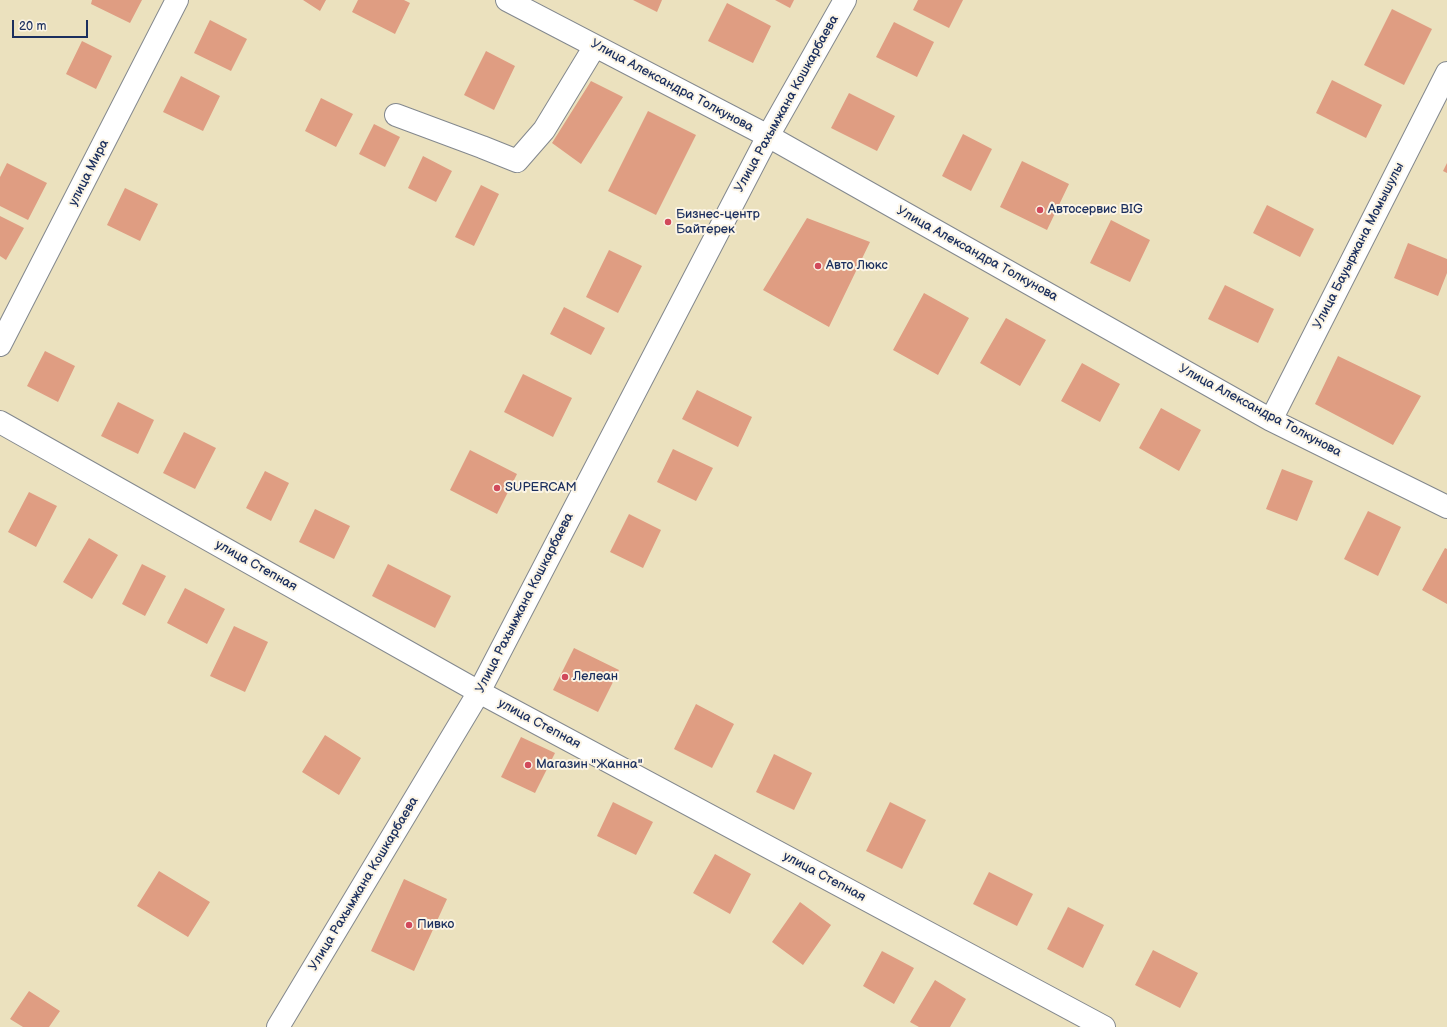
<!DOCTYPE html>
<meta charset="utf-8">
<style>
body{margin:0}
#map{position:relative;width:1447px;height:1027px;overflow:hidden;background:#ebe1be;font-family:"Balsamiq Sans",sans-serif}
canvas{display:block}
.scale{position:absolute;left:12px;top:20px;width:76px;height:18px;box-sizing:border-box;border:2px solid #1b2f5e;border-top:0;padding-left:5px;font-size:12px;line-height:14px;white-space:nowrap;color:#1b2f5e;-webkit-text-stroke:3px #fcf5e5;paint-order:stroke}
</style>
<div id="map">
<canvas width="1447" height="1027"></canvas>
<div class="scale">20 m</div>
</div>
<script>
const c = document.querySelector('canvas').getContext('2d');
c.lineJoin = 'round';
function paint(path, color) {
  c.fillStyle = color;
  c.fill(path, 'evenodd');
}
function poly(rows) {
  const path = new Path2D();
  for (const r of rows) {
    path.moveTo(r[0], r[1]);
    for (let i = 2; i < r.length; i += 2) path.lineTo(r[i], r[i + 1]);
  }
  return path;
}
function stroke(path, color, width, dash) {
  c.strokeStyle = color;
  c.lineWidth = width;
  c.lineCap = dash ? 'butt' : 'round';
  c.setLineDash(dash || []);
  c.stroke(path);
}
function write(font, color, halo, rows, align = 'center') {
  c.font = font + ' "Balsamiq Sans",sans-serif';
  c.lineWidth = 4;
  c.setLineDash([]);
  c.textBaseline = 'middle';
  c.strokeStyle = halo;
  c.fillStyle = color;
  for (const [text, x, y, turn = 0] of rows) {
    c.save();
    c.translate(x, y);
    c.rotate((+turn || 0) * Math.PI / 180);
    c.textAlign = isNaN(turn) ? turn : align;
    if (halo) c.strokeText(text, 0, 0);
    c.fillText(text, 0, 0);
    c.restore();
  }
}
const building = poly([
 [92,0,142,0,130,23,91,4],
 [303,0,326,0,320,11],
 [358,0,404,0,410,3,395,34,352,12],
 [633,0,662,0,657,12],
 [775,0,794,0,790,8],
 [918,0,963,0,949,28,913,10],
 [727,3,771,26,753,63,708,41],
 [1392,9,1432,29,1404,85,1364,65],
 [210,20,247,39,231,71,194,53],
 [894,22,934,42,917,77,876,57],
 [82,41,112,56,96,89,66,74],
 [486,51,515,66,494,110,464,95],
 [181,76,220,96,203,131,163,112],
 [1332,80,1382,105,1366,138,1316,113],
 [591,81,623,97,581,164,552,143],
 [849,93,895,116,877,151,831,128],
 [321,98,353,114,336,147,305,131],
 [648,111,696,135,656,215,608,191],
 [374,124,400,137,385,167,359,154],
 [963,134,992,149,971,191,942,176],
 [423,156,452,171,436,202,408,188],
 [1022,161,1069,184,1047,230,1000,207],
 [7,163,47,183,28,220,0,206,0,177],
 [1447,163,1447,173,1443,171],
 [481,185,499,194,474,246,455,237],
 [125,188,158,204,140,241,107,225],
 [1267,205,1314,229,1300,257,1253,233],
 [0,216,24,228,6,260,0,256],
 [807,218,870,242,829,327,763,290],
 [1111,220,1150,240,1130,282,1090,263],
 [1408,243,1447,259,1447,273,1438,296,1394,278],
 [609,250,642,266,618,313,586,297],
 [1225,285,1274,309,1258,343,1208,319],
 [924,293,969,318,938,375,893,350],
 [564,307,605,328,591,355,550,334],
 [1006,318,1046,340,1020,386,980,363],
 [45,351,75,366,58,402,27,386],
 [1338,356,1421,396,1393,445,1315,404],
 [1082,363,1120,384,1100,422,1061,401],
 [523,374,572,398,553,437,504,412],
 [697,390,752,417,738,447,682,419],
 [118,402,154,420,138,454,101,436],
 [1161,408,1201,430,1179,471,1139,448],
 [184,432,216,448,195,489,163,473],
 [673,449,713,468,696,501,657,482],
 [470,450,517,474,497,514,450,490],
 [1282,469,1313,481,1297,521,1266,509],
 [265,471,289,483,271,521,246,508],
 [29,492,57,506,36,547,8,532],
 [315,509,350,526,334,559,299,542],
 [1368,511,1401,527,1378,576,1344,559],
 [629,514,661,530,643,568,610,552],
 [89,538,118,555,92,599,63,582],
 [1445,548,1447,549,1447,604,1422,590],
 [142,564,166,576,145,616,122,604],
 [388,564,451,596,435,628,372,596],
 [185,588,225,609,207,644,167,623],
 [234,626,268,642,245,692,210,676],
 [574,648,619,670,598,712,553,690],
 [696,704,734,724,712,768,674,749],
 [325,735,361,758,339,795,302,772],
 [521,737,555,753,535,793,501,777],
 [774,754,812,773,794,810,756,792],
 [613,802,653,822,636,855,597,836],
 [890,802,926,820,902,869,866,851],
 [715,854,751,874,730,914,693,893],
 [159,871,210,902,188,937,137,906],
 [989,872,1033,894,1017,926,973,904],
 [404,879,447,899,414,971,371,951],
 [800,902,831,925,803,965,772,942],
 [1068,907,1104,925,1083,968,1047,949],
 [1153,950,1198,973,1180,1008,1135,985],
 [882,951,914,968,894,1004,863,986],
 [935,980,966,999,950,1027,919,1027,910,1022],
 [29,991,60,1011,49,1027,23,1027,10,1019]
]);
const minor = poly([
 [507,0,768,136,1271,420,1447,507],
 [396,115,482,147,517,161,544,130,595,46],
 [0,345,177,0],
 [1271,420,1447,73],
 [0,422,479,692,1104,1027],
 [278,1027,479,692,768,136,845,0]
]);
const markers = [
 [1040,210,4,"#d1495b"],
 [668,222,4,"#d1495b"],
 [818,266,4,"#d1495b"],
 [497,488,4,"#d1495b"],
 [565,677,4,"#d1495b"],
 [528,765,4,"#d1495b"],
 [409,925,4,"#d1495b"]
];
const streetNames = [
 ["Улица Александра Толкунова",672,86,28],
 ["Улица Рахымжана Кошкарбаева",787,104,-61],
 ["улица Мира",89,173,-63],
 ["Улица Бауыржана Момышулы",1359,246,-63],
 ["Улица Александра Толкунова",977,254,29],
 ["Улица Александра Толкунова",1260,411,28],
 ["улица Степная",256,566,29],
 ["Улица Рахымжана Кошкарбаева",525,603,-63],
 ["улица Степная",539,724,28],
 ["улица Степная",824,877,28],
 ["Улица Рахымжана Кошкарбаева",364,884,-59]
];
const poiNames = [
 ["Автосервис BIG",1048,210],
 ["Бизнес-центр",676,215],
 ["Байтерек",676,230],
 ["Авто Люкс",826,266],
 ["SUPERCAM",505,488],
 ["Лелеан",573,677],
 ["Магазин \"Жанна\"",536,765],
 ["Пивко",417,925]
];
paint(building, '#df9d82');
stroke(minor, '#83888e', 24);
stroke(minor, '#fff', 22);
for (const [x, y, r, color] of markers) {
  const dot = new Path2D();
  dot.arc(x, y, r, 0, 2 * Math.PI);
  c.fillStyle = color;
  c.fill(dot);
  stroke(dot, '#fcf5e5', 1.5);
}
write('13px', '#1b2f5e', '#fcf5e5', streetNames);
write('13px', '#1b2f5e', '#fcf5e5', poiNames, 'left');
</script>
